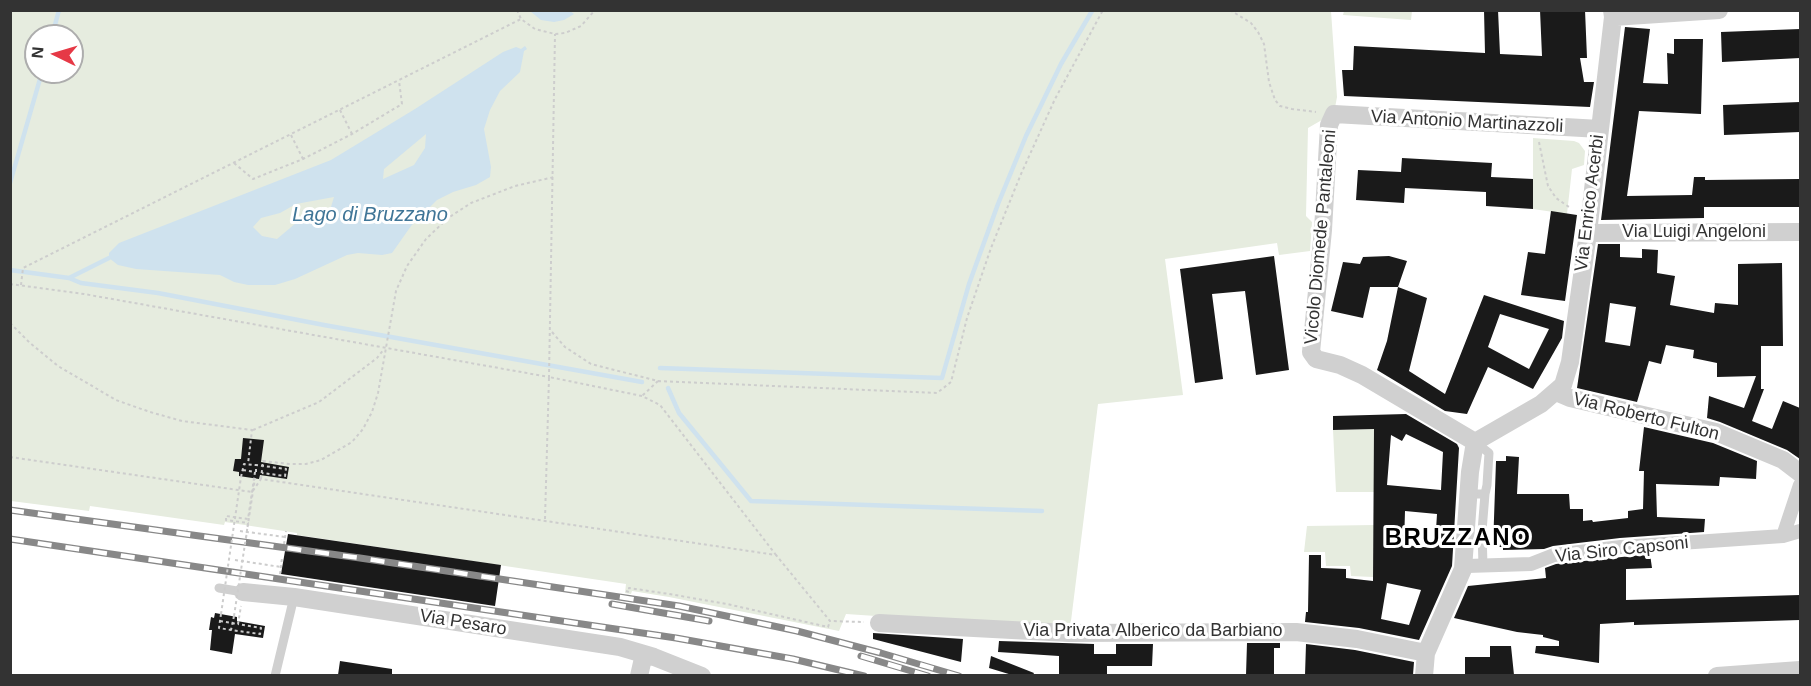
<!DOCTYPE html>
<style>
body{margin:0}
#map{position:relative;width:1811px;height:686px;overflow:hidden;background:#fff;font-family:Helvetica,sans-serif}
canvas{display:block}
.frame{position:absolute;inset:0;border:12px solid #333;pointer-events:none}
.north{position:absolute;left:24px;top:24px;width:60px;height:60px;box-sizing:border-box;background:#fff;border:2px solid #adadad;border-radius:50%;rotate:275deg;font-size:16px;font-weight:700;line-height:24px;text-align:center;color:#333}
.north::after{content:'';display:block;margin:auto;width:21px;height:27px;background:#e63946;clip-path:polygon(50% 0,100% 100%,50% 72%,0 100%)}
</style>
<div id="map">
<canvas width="1811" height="686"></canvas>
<div class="frame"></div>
<div class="north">N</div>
</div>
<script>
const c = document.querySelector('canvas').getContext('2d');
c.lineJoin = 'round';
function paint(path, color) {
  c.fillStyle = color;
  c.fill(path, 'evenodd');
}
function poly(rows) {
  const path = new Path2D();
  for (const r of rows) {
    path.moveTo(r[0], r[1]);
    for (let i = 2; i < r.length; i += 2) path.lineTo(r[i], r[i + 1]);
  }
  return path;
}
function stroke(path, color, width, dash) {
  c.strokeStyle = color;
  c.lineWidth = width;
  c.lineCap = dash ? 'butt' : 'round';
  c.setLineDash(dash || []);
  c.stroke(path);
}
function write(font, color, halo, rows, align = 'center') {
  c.font = font + ' Helvetica,sans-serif';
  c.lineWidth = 6;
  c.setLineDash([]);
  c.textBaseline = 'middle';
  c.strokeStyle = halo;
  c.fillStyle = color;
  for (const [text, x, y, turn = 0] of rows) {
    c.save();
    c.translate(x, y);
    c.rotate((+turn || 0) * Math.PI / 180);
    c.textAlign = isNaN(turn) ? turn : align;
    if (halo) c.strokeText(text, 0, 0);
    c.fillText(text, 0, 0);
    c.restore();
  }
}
const green = poly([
 [11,11,1331,11,1337,97,1334,113,1308,128,1306,216,1312,222,1310,251,1279,255,1277,243,1165,259,1183,395,1098,404,1070,629,846,614,839,631,669,597,632,591,631,594,625,593,626,584,297,535,297,533,225,522,224,525,90,506,89,511,11,501],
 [36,36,72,36,72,72,36,72],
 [1344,11,1344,10,1412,11,1411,20,1343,15],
 [1533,138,1574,141,1579,143,1585,151,1584,165,1572,169,1567,214,1533,209],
 [1374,429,1375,492,1336,492,1333,430],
 [1374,525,1373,577,1351,576,1350,566,1326,566,1325,552,1304,552,1307,526]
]);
const water = poly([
 [530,11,570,11,574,14,564,20,554,22,541,20],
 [525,46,527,49,524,51,520,72,500,91,490,110,484,129,491,167,490,177,476,185,453,192,437,200,411,226,392,253,382,255,358,253,347,255,295,279,275,285,248,285,234,282,220,275,136,269,118,265,109,258,109,253,119,243,331,160,415,109,503,52,516,47,521,49],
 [426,134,425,148,414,165,383,179,384,169],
 [334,197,331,207,296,223,277,239,262,236,253,227,261,218,280,213,296,204]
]);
const stream = poly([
 [52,36,59,10],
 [10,183,42,72],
 [10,270,69,278,81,283,158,293,324,325,642,382],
 [69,278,109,258],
 [660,368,942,378,969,284,998,204,1026,136,1061,64,1092,11],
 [668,388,679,413,751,501,1042,511]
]);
const building = poly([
 [1484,10,1498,10,1500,54,1542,56,1540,10,1585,10,1587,58,1580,58,1584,82,1594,82,1590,107,1344,96,1342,70,1353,70,1354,46,1485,53],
 [1625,27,1650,29,1643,83,1668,84,1667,53,1674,54,1674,39,1703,39,1701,114,1639,111,1627,196,1692,195,1694,177,1705,177,1705,180,1800,179,1800,207,1704,207,1704,218,1601,220],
 [1800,29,1800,58,1722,62,1721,32],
 [1800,102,1800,132,1724,135,1723,105],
 [1402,158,1492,163,1491,177,1533,179,1533,209,1486,206,1486,192,1405,188,1404,203,1356,200,1358,170,1401,172],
 [1551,211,1577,215,1565,301,1521,295,1528,252,1545,254],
 [1598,244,1620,244,1620,257,1642,258,1642,249,1658,250,1657,273,1675,276,1670,305,1714,313,1715,303,1738,305,1738,264,1782,263,1783,346,1761,346,1761,389,1764,389,1752,421,1772,429,1783,401,1800,408,1800,459,1787,450,1720,422,1707,418,1709,396,1744,408,1756,376,1717,377,1717,363,1693,358,1694,350,1666,345,1661,364,1649,361,1637,402,1577,388],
 [1610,303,1636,307,1630,346,1605,342],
 [1274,256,1289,370,1256,375,1245,291,1212,294,1223,379,1195,383,1180,269],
 [1389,256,1407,261,1398,287,1370,287,1363,318,1331,311,1343,262,1360,264,1363,257],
 [1398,287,1427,298,1409,371,1445,394,1484,295,1564,321,1562,338,1533,389,1488,367,1467,414,1445,411,1377,370,1387,341],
 [1500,314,1549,329,1529,369,1488,347],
 [1406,414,1457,444,1459,448,1452,566,1419,640,1359,628,1305,622,1306,612,1308,612,1309,555,1321,555,1321,568,1346,569,1346,578,1373,581,1374,429,1333,430,1333,416],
 [1406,434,1443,452,1441,490,1387,485,1391,435,1402,441],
 [1405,511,1437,514,1435,546,1433,548,1404,545],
 [1387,583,1421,590,1409,625,1381,619],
 [1644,427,1713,443,1757,461,1756,479,1720,477,1719,486,1656,484,1657,517,1705,519,1704,532,1620,538,1553,546,1544,549,1503,550,1503,547,1493,547,1496,461,1506,461,1506,456,1519,457,1517,494,1569,494,1570,509,1583,509,1583,521,1592,520,1593,522,1628,518,1628,511,1643,509,1644,471,1639,471],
 [243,438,264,440,261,462,289,467,287,479,260,475,259,479,239,476,239,472,233,471,235,459,241,459],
 [288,534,501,565,495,606,281,574],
 [1650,554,1652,568,1626,569,1626,600,1800,595,1800,620,1634,625,1634,622,1600,624,1599,663,1535,653,1536,646,1559,646,1559,641,1543,637,1543,635,1517,632,1454,618,1468,586,1546,578,1545,568,1556,564],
 [215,613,237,617,237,621,265,626,263,638,235,634,232,654,210,650,212,630,209,630,211,617,214,618],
 [873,633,963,639,961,662,873,639],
 [999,641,1094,644,1094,654,1116,654,1116,644,1153,644,1152,666,1107,666,1107,675,1059,675,1059,656,998,652],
 [1247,643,1280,643,1280,648,1274,648,1274,674,1246,675],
 [1306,644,1355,650,1414,662,1413,675,1305,675],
 [1490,646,1511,646,1514,675,1465,675,1465,657,1490,657],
 [991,656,1034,673,1033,675,1012,675,989,668],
 [340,661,392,669,392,675,338,675]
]);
const path = poly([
 [517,10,521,19,535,29,555,34,565,33,581,26,595,10],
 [1230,10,1251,23,1258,32,1264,44,1269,82,1275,100,1280,106,1292,109,1316,112],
 [340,110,352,134],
 [291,135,303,159],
 [1539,142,1548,186,1556,198,1569,207],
 [234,163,253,179,303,159,352,134,402,104,399,81],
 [10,284,84,294,549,377,555,34],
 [21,285,23,268,521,19],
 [10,323,30,343,58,366,116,400,150,412,182,421,252,430,248,464],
 [552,332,565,347,591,364,658,381,642,396],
 [658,381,937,393,951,382,967,318,991,248,1021,174,1055,99,1103,10],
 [253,430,319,402,377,358,384,349],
 [10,457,252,492,261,479,776,555,830,621,864,622],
 [243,470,255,472,248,519,226,516,226,520,248,523,246,538],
 [256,472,256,465,286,469,285,476,262,473],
 [241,477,244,464,256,465],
 [261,479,263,461,290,464,306,464,321,460,352,442,363,429,372,412,378,393,396,291,407,266,426,239,448,218,471,203,515,186,554,177],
 [545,519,549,377,642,396,660,405,776,555],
 [240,531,285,537],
 [284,544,286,531],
 [235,560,281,567],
 [280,574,282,558],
 [626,591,629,592,629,588,669,594,727,604,828,627,830,621],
 [221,614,219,628,231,630],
 [234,616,231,630,260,634,261,628,238,624],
 [220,621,238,624,241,606]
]);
const service = poly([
 [1469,494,1485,494,1487,485,1489,453,1475,442],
 [1483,566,1482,531,1485,494],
 [219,588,243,592],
 [275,676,294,597]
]);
const pedestrian = poly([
 [1783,536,1800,485],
 [1463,569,1467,566,1531,564,1554,555,1621,547,1783,536,1800,531]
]);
const minor = poly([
 [1613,17,1719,10],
 [1588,233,1800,232],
 [1556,392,1570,398,1716,432,1783,460,1800,473],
 [1475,442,1362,375,1340,365,1316,359,1311,352,1323,230,1329,125,1334,114,1600,129],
 [1475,442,1541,404,1563,385,1570,362,1588,233,1613,17,1612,10],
 [243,592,294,597,620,647,654,657,702,676],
 [879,623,1069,633,1296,632,1357,639,1426,653],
 [639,676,644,654],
 [1424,676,1426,653,1463,569,1470,472,1475,442],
 [1717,676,1800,670]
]);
const rail = poly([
 [10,510,360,558,679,606,797,631,881,653,959,676],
 [10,539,676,638,793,659,864,676],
 [612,604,709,621],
 [861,656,928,676]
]);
const pathBridge = poly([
 [221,614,241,477],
 [234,616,255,478]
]);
const streetNames = [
 ["Via Antonio Martinazzoli",1467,122,3],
 ["Via Enrico Acerbi",1590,203,-83],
 ["Via Luigi Angeloni",1694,232],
 ["Vicolo Diomede Pantaleoni",1321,237,-85],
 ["Via Roberto Fulton",1646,417,14],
 ["Via Siro Capsoni",1622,550,-6],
 ["Via Pesaro",463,623,9],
 ["Via Privata Alberico da Barbiano",1153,631]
];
const waterNames = [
 ["Lago di Bruzzano",370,215]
];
const districtNames = [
 ["BRUZZANO",1458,538]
];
paint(green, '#e6ecdf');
paint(water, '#cfe2ee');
stroke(stream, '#cfe2ee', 4.5);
paint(building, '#1a1a1a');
stroke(path, '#cdcdcd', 2, [3, 3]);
stroke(service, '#d0d0d0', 9);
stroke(pedestrian, '#d0d0d0', 14);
stroke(minor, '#d0d0d0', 18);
stroke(rail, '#888', 7);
stroke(rail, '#fff', 4.5, [14]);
stroke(pathBridge, '#cdcdcd', 2, [3, 3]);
write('18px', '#333', '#fff', streetNames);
write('italic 20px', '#3f7597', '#fff', waterNames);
c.letterSpacing = '1.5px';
write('bold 24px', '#000', '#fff', districtNames);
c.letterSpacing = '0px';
</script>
